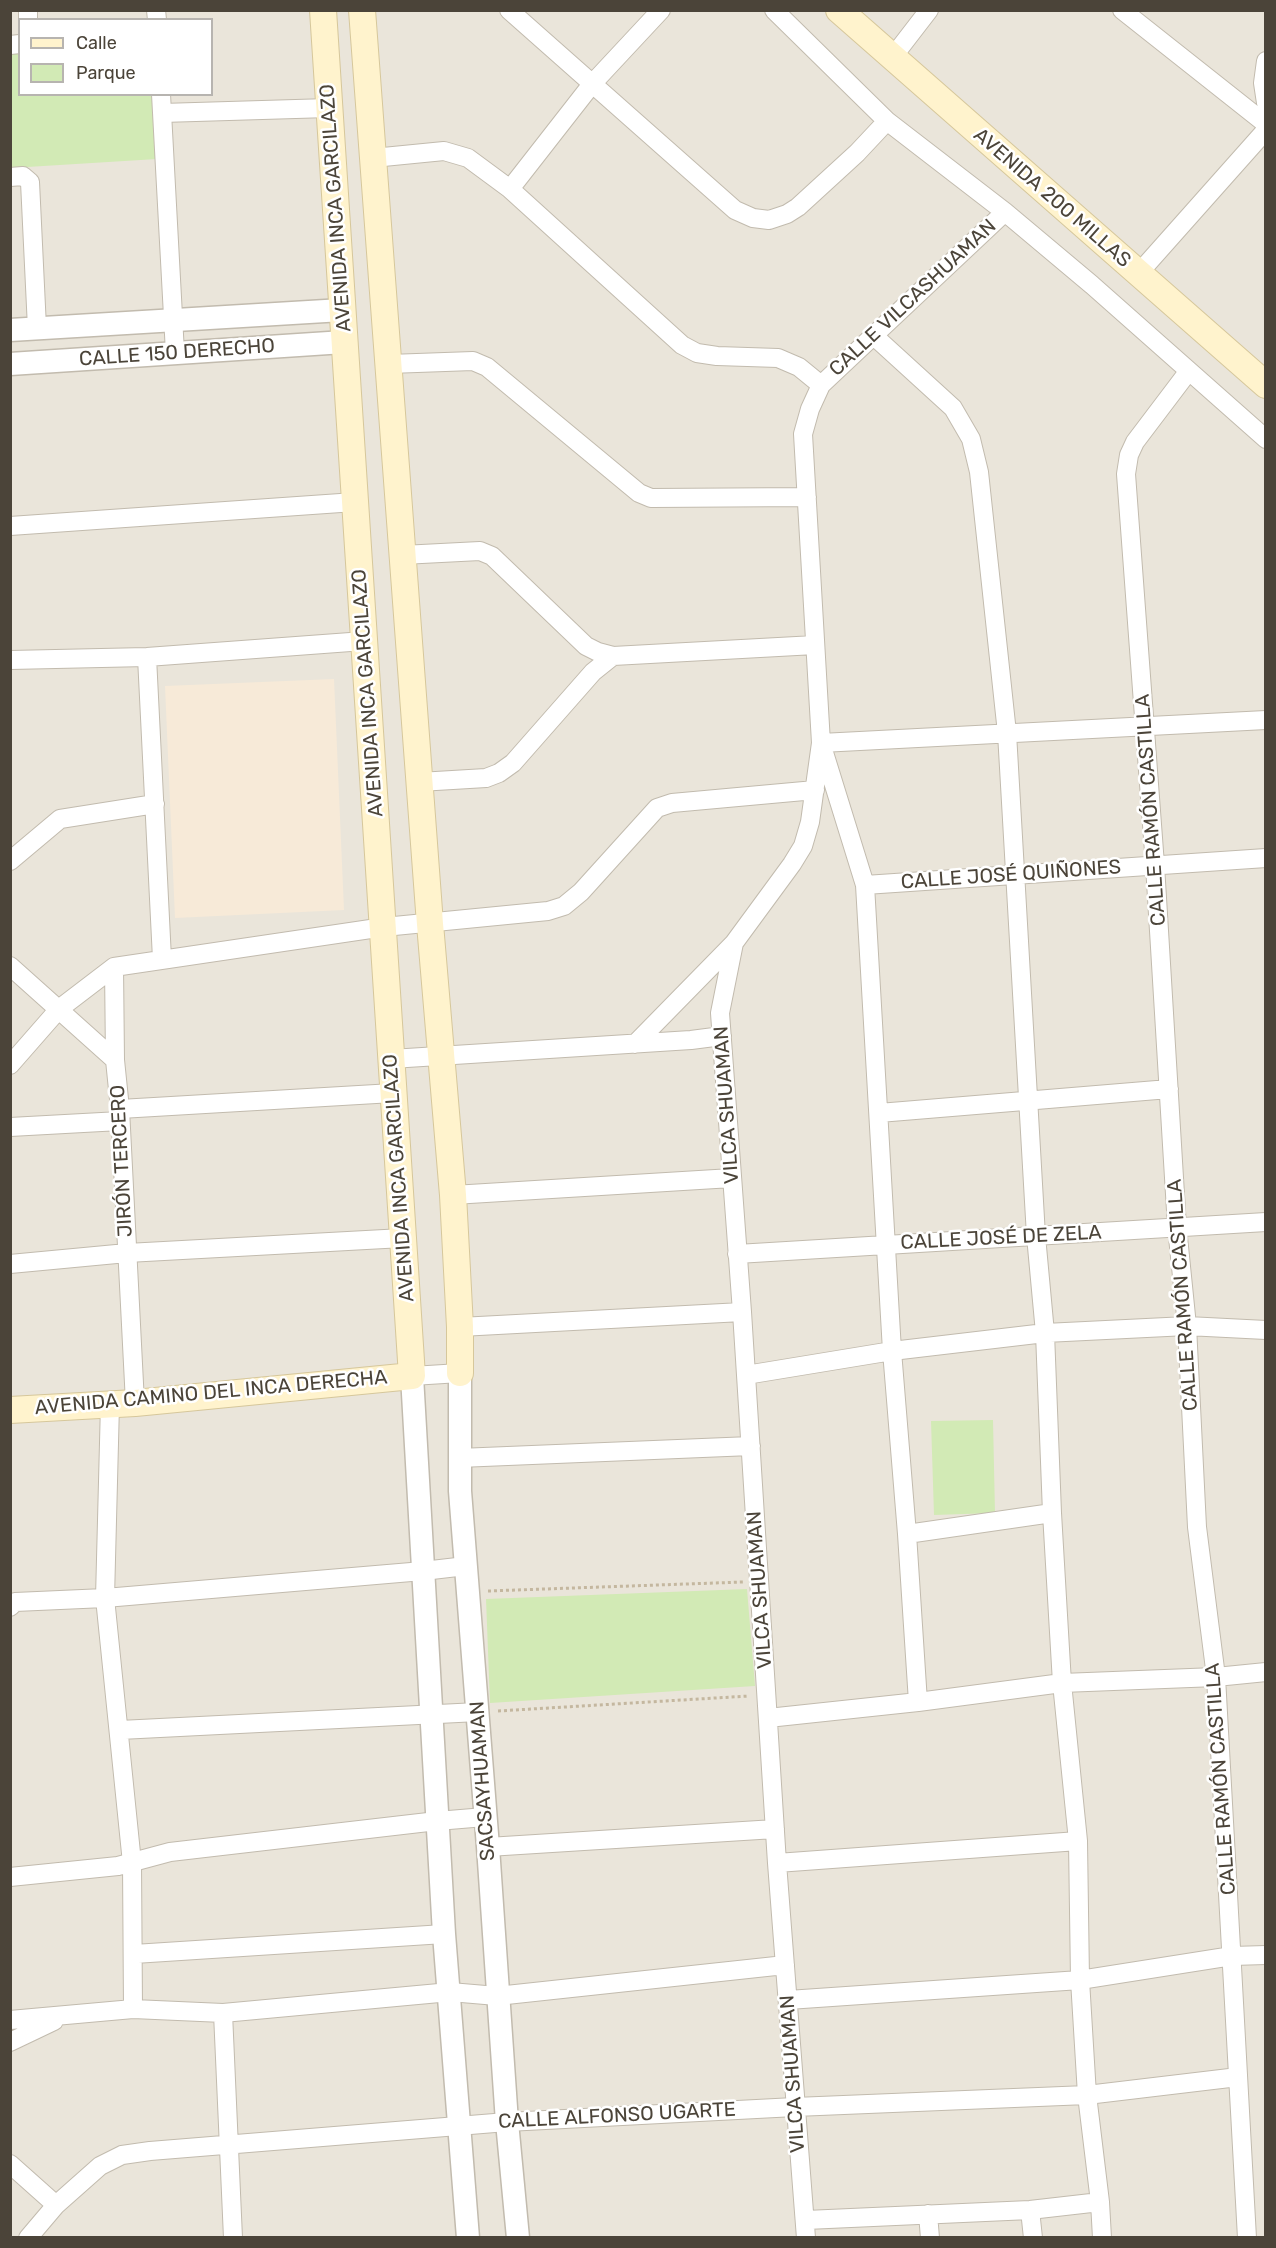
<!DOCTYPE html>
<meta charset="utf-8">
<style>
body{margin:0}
#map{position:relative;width:1276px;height:2248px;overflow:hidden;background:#f6f3ec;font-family:Rubik,sans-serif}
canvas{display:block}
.frame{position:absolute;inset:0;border:12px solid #4b4439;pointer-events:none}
.legend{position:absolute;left:18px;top:18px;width:195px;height:78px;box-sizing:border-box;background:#fff;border:2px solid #b7b4b0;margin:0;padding:8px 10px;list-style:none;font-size:18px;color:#4b4439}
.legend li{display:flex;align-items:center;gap:12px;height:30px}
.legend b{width:30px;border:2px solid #b7b4b0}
</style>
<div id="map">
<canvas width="1276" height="2248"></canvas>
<div class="frame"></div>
<ul class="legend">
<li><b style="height:8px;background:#fff3cd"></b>Calle</li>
<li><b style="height:16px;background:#d2eab5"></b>Parque</li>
</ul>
</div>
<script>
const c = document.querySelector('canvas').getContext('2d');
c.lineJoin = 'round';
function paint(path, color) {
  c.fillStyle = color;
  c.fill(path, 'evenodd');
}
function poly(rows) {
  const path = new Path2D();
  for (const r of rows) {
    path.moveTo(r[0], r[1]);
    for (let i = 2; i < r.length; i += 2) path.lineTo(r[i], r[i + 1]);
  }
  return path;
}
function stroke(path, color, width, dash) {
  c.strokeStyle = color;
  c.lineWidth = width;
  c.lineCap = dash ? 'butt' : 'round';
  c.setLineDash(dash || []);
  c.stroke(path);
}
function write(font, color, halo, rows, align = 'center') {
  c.font = font + ' Rubik,sans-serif';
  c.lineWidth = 5;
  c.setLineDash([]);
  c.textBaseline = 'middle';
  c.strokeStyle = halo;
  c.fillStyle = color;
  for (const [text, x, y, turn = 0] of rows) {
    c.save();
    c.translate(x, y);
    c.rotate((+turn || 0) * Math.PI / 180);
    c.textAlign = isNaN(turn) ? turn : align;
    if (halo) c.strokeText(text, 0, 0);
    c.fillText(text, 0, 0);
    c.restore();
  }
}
const residential = poly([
 [11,11,1265,11,1265,2237,11,2237],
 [20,20,212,20,212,94,20,94]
]);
const commercial = poly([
 [334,679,344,910,175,918,165,686]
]);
const green = poly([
 [10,54,19,54,20,94,159,95,157,159,11,168],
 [993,1420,995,1513,934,1515,931,1421],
 [747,1589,755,1686,490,1703,486,1599]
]);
const path = poly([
 [488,1591,743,1582],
 [498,1711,749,1696]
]);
const minor = poly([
 [28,10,28,20],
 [156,10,157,20],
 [509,10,735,210,753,218,769,220,787,214,798,207,857,153,887,121],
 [774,10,887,121,1005,212,1092,285,1266,439],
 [1122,10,1266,124],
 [10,45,20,44],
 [892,58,929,10],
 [1266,61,1263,83,1266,103],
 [161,94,175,353],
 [162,113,329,108],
 [373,158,444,151,468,158,510,189,682,345,697,353,717,356,778,358,799,367,821,385],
 [10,177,23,176,30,182,37,328],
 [510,189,592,84,661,10],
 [1138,274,1266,130],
 [874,336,953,408,971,439,979,472,1007,733,1036,1236,1045,1333,1052,1513,1062,1683,1078,1841,1080,1980,1087,2095,1100,2202,1102,2238],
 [389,364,473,361,487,367,639,493,651,498,807,497],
 [1188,372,1135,442,1129,455,1126,474,1155,865,1177,1227,1187,1326,1197,1527,1216,1677,1247,2238],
 [10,526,355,502],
 [402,555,480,551,492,556,586,646,598,652,613,656],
 [147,657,162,959],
 [10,660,147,657,364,641],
 [419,782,486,778,499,773,513,763,593,672,613,656,815,645],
 [10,861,60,819,155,804],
 [865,885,1266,858],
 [734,943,720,1013,742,1312,777,1863,806,2238],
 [10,966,115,1060,120,1109,135,1403],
 [114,967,115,1060],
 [635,1044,734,943,792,864,803,846,810,822,821,743,803,434,810,409,821,385,1005,212],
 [391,1059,691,1040,722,1036],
 [10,1065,59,1009,114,967,384,927,548,911,564,906,581,892,657,808,672,803,815,790],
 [120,1109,393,1093],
 [879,1113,1169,1089],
 [10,1127,120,1121],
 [453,1195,732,1178],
 [737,1254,1266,1222],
 [10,1264,127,1253,403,1238],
 [460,1327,742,1312],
 [746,1375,892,1351,1045,1333,1187,1326,1266,1330],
 [412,1376,460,1373],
 [110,1404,105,1598,132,1863,133,2009],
 [459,1458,751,1446],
 [907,1534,1052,1513],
 [10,1607,15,1602,105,1598,423,1571,466,1566],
 [918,1702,907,1534,892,1351,865,885,821,743,1266,720],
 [768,1718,918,1702,1062,1683,1216,1677,1266,1672],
 [120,1730,478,1712],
 [488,1847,775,1829],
 [777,1863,1078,1841],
 [10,1877,118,1866,170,1852,437,1821,485,1817],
 [134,1954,444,1934],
 [788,2000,1080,1980,1232,1956,1266,1955],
 [223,2013,233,2238],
 [10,2020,133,2009,223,2013,450,1992,497,1996,785,1965],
 [10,2042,54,2021],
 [10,2164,56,2205],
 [1030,2210,1033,2238],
 [928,2214,930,2238],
 [806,2220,1030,2210,1100,2202],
 [28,2238,56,2205,100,2166,122,2155,150,2151,507,2122,795,2107,1087,2095,1238,2077]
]);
const tertiary = poly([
 [10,330,342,310],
 [10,364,344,342],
 [460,1373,460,1491,488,1847,507,2122,518,2238],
 [412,1376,444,1934,468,2238]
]);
const secondary = poly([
 [362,10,430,924,453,1195,460,1327,460,1373],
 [839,10,1266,385],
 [10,1410,135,1403,412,1376,323,10]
]);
const streetNames = [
 ["AVENIDA 200 MILLAS",1052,198,41],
 ["AVENIDA INCA GARCILAZO",336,208,-94],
 ["CALLE VILCASHUAMAN",913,298,-43],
 ["CALLE 150 DERECHO",177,353,-4],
 ["AVENIDA INCA GARCILAZO",368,693,-94],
 ["CALLE RAMÓN CASTILLA",1151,810,-94],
 ["CALLE JOSÉ QUIÑONES",1011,875,-4],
 ["VILCA SHUAMAN",727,1105,-94],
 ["JIRÓN TERCERO",122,1161,-93],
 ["AVENIDA INCA GARCILAZO",399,1178,-94],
 ["CALLE JOSÉ DE ZELA",1001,1238,-3],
 ["CALLE RAMÓN CASTILLA",1183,1295,-94],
 ["AVENIDA CAMINO DEL INCA DERECHA",211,1393,-5],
 ["VILCA SHUAMAN",760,1590,-94],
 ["CALLE RAMÓN CASTILLA",1221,1779,-94],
 ["SACSAYHUAMAN",483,1781,-94],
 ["VILCA SHUAMAN",793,2074,-94],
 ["CALLE ALFONSO UGARTE",617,2116,-3]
];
paint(residential, '#eae5da');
paint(commercial, '#f7ead8');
paint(green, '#d2eab5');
stroke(minor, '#c2bbae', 20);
stroke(tertiary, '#c2bbae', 25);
stroke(secondary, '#d6c79b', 28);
stroke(path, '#c4b79f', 3, [3, 3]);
stroke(minor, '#fff', 18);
stroke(tertiary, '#fff', 22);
stroke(secondary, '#fff3cd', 26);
write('20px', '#4b4439', '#fff', streetNames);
</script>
